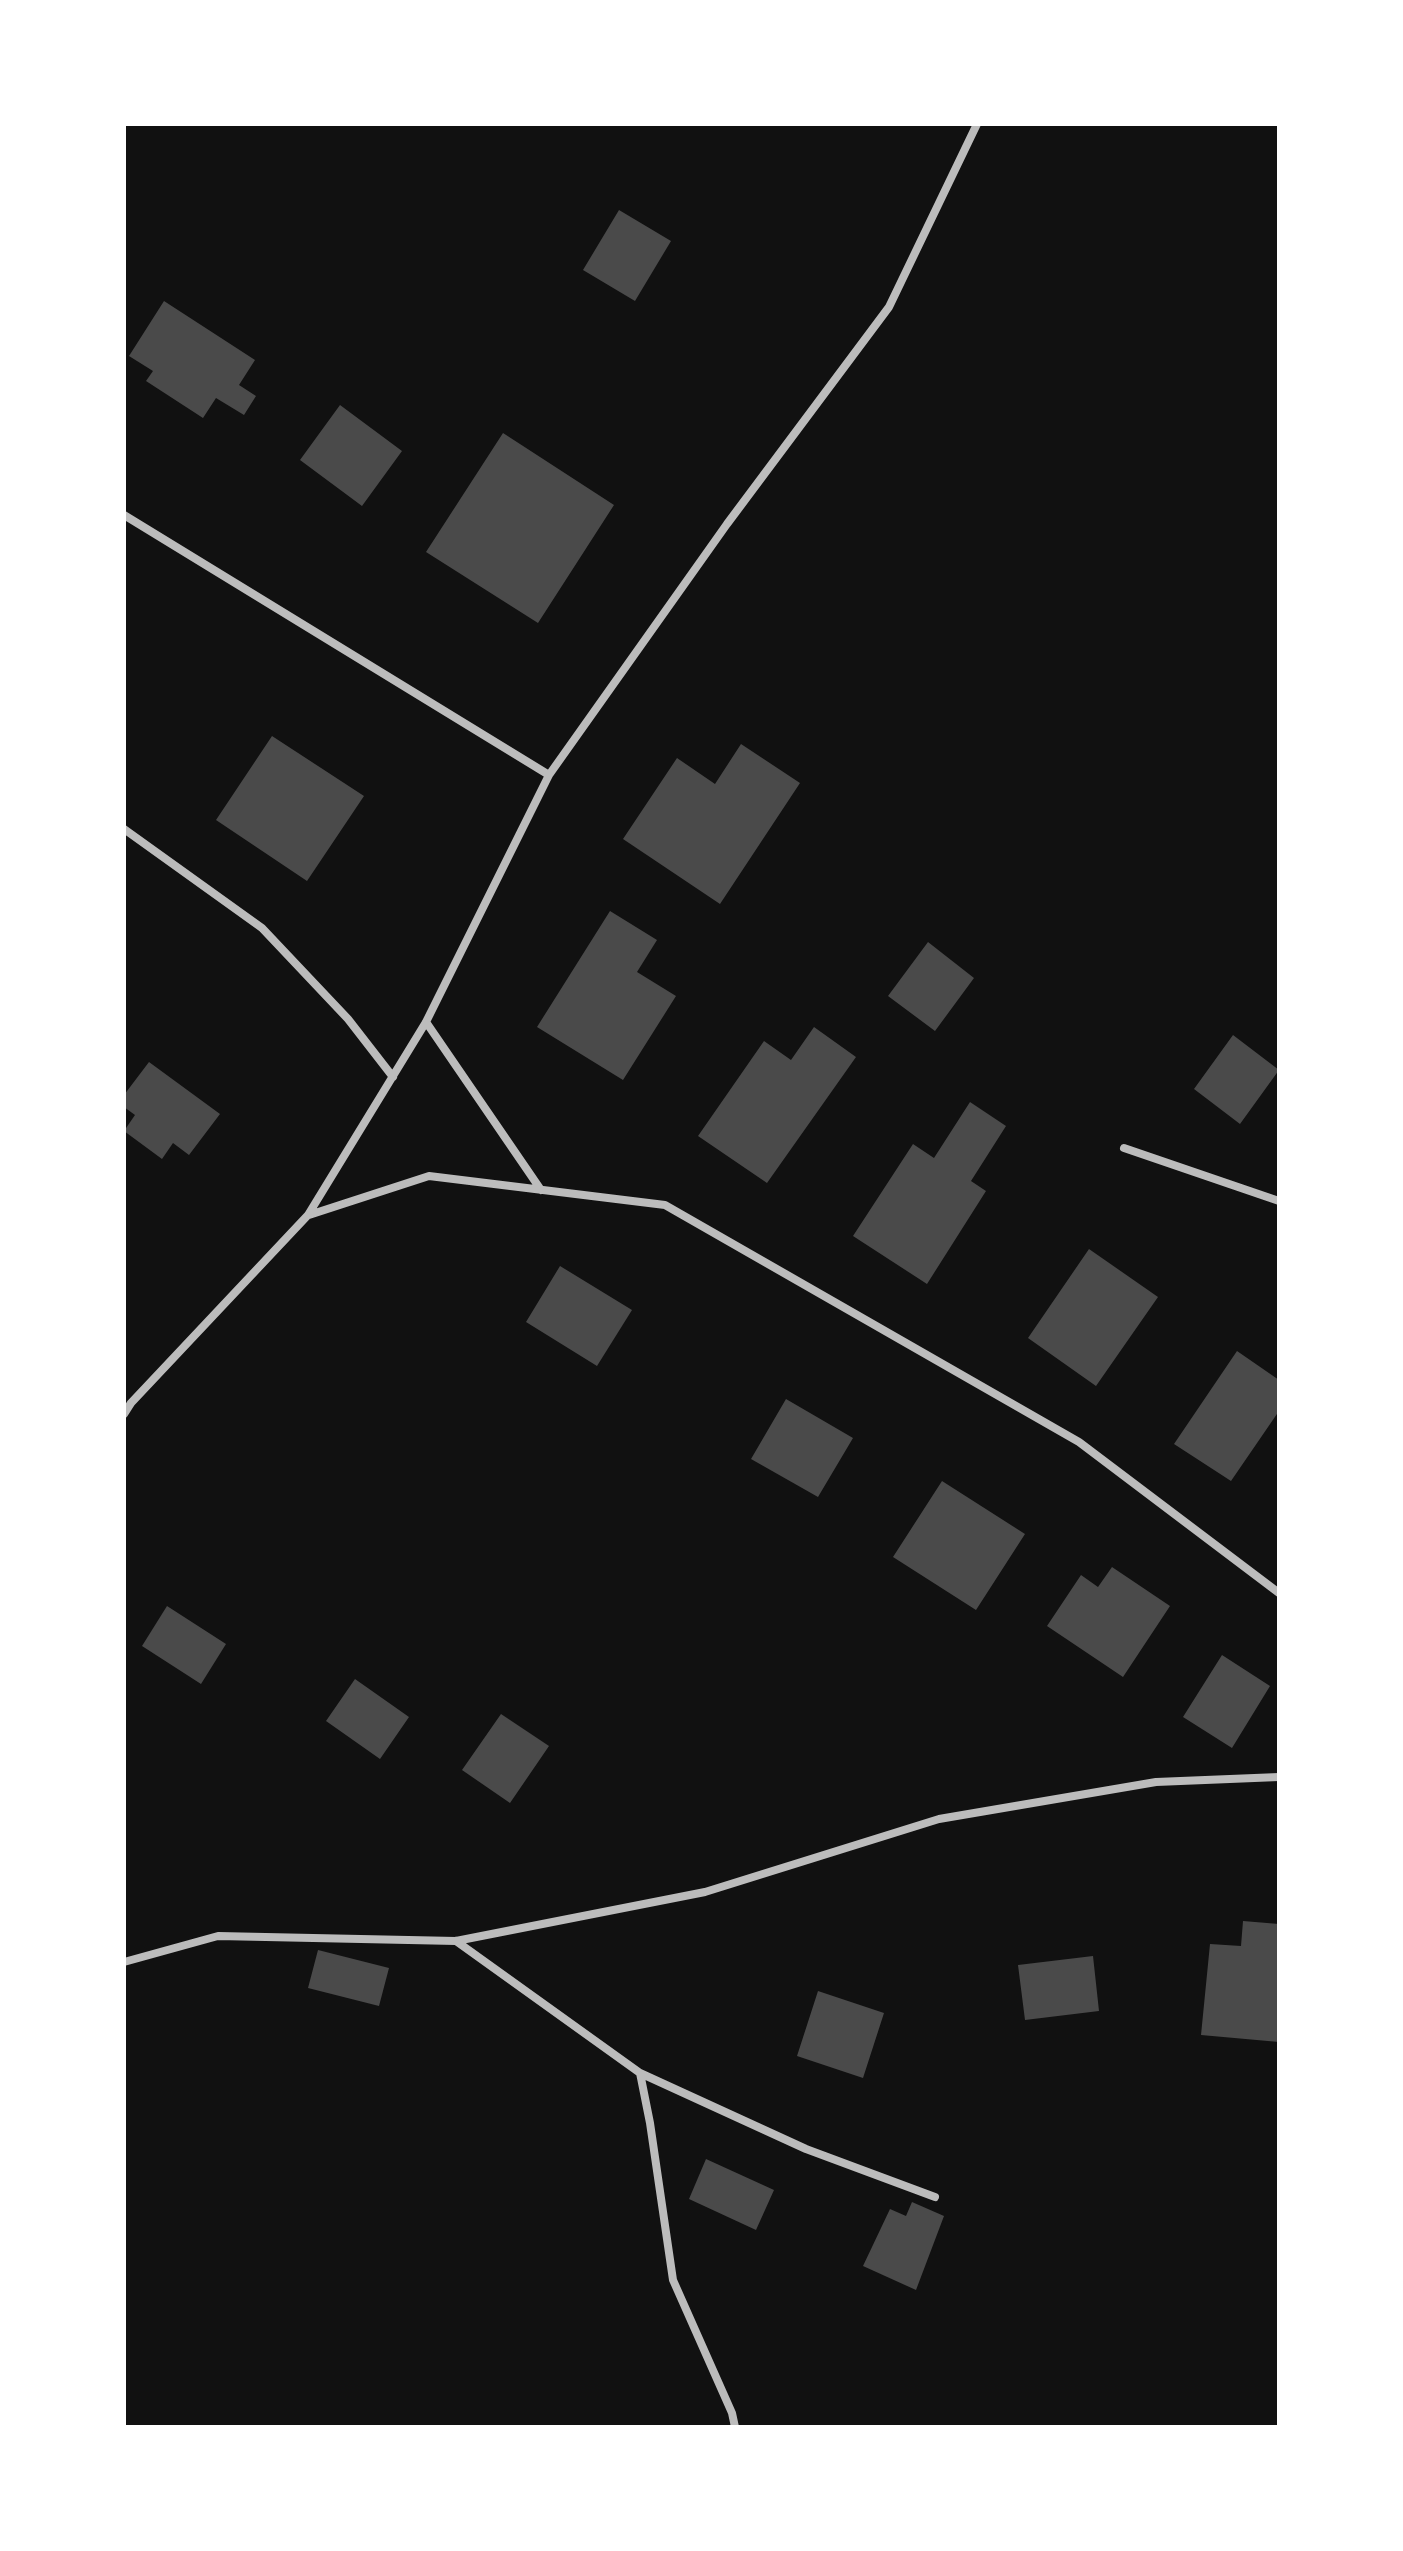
<!DOCTYPE html>
<style>
body{margin:0}
#map{position:relative;width:1403px;height:2551px;overflow:hidden;background:#111;font-family:"Nunito Sans",sans-serif}
canvas{display:block}
.frame{position:absolute;inset:0;border:126px solid #fff;pointer-events:none}
</style>
<div id="map">
<canvas width="1403" height="2551"></canvas>
<div class="frame"></div>
</div>
<script>
const c = document.querySelector('canvas').getContext('2d');
c.lineJoin = 'round';
function paint(path, color) {
  c.fillStyle = color;
  c.fill(path, 'evenodd');
}
function poly(rows) {
  const path = new Path2D();
  for (const r of rows) {
    path.moveTo(r[0], r[1]);
    for (let i = 2; i < r.length; i += 2) path.lineTo(r[i], r[i + 1]);
  }
  return path;
}
function stroke(path, color, width, dash) {
  c.strokeStyle = color;
  c.lineWidth = width;
  c.lineCap = dash ? 'butt' : 'round';
  c.setLineDash(dash || []);
  c.stroke(path);
}
const building = poly([
 [619,210,671,241,635,301,583,270],
 [164,301,255,360,239,385,256,396,244,415,216,398,203,418,146,381,153,371,129,356],
 [340,405,402,451,362,506,300,460],
 [503,433,614,505,538,623,426,552],
 [272,736,364,796,307,881,216,820],
 [741,744,800,783,720,904,623,839,677,758,715,784],
 [610,911,657,940,637,972,676,996,623,1080,537,1027],
 [928,942,974,978,935,1031,888,996],
 [814,1027,856,1057,767,1183,698,1136,764,1041,791,1060],
 [1233,1035,1279,1070,1240,1124,1194,1089],
 [149,1062,220,1114,189,1155,173,1143,162,1159,124,1131,135,1115,124,1107,124,1095],
 [970,1102,1006,1126,971,1181,986,1191,927,1284,853,1236,913,1144,934,1158],
 [1089,1249,1158,1297,1096,1386,1028,1338],
 [560,1266,632,1310,597,1366,526,1322],
 [1237,1351,1279,1380,1279,1411,1231,1481,1174,1444],
 [786,1399,853,1438,818,1497,751,1459],
 [942,1481,1025,1534,976,1610,893,1557],
 [1112,1567,1170,1606,1123,1677,1047,1626,1081,1575,1098,1587],
 [167,1606,226,1644,201,1684,142,1646],
 [1222,1655,1270,1686,1232,1748,1183,1717],
 [355,1679,409,1717,380,1759,326,1721],
 [501,1714,549,1746,510,1803,462,1770],
 [1243,1921,1279,1924,1279,2042,1201,2035,1210,1944,1241,1946],
 [318,1950,389,1968,379,2006,308,1988],
 [1093,1956,1099,2011,1025,2020,1018,1965],
 [818,1991,884,2013,863,2078,797,2056],
 [706,2159,774,2190,756,2230,689,2199],
 [912,2202,944,2216,916,2290,863,2266,890,2209,906,2216]
]);
const minor = poly([
 [124,515,549,775],
 [124,829,262,928,348,1019,393,1077],
 [426,1022,541,1190],
 [1124,1148,1279,1201],
 [309,1215,429,1176,665,1205,1079,1442,1279,1593],
 [124,1414,131,1403,308,1215,426,1022,549,775,727,524,889,307,977,124],
 [456,1941,640,2073,650,2123,673,2280,732,2413,735,2427],
 [124,1962,218,1936,456,1941,705,1892,939,1819,1156,1782,1279,1777],
 [640,2073,806,2149,935,2197]
]);
paint(building, '#4a4a4a');
stroke(minor, '#bcbcbc', 8);
</script>
